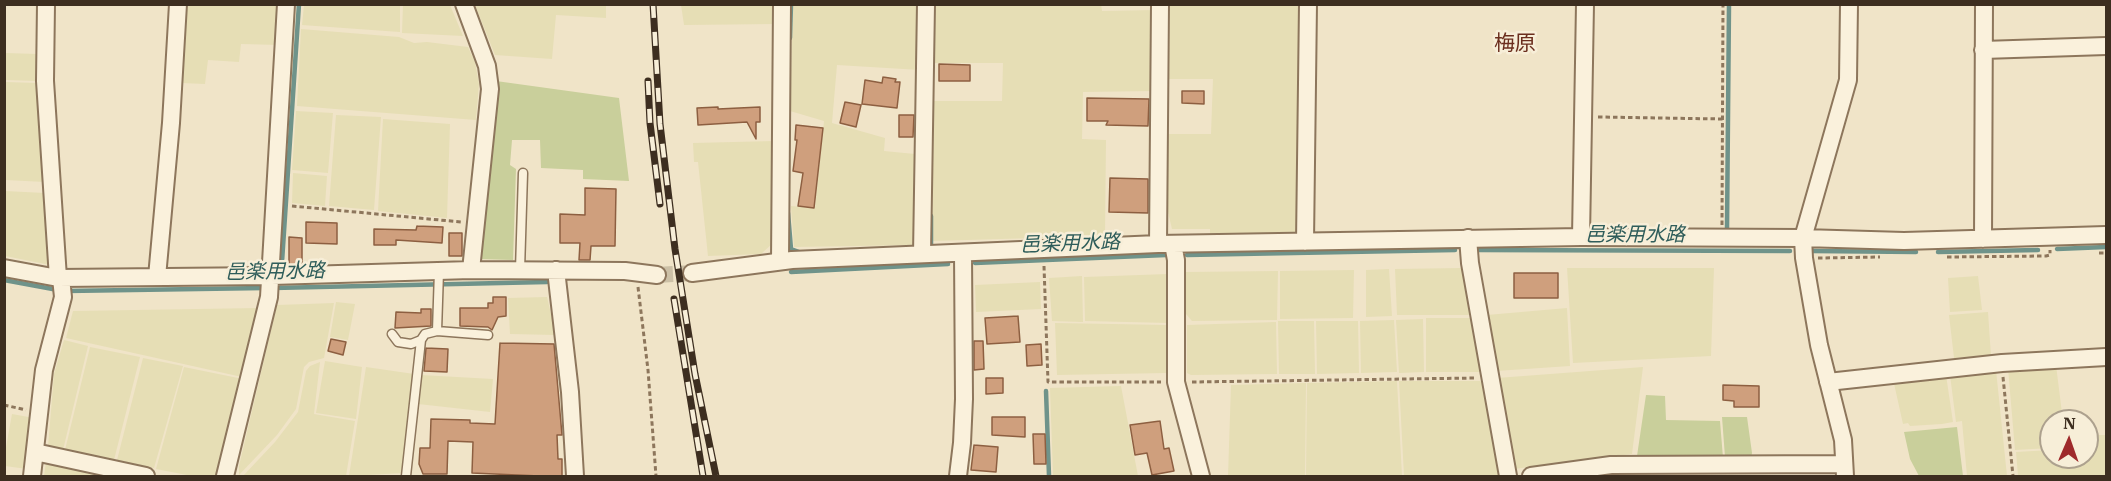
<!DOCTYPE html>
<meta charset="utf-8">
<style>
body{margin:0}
#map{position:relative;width:2111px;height:481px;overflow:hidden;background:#f0e4c8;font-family:"IBM Plex Serif",serif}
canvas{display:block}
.frame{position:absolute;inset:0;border:6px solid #3d2e20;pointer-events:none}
.north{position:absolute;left:2039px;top:409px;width:60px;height:60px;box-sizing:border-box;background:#f7eed8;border:2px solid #ada18e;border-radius:50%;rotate:2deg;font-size:16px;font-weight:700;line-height:24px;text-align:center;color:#3d2e20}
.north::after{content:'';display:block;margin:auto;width:21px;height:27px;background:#9e2a2b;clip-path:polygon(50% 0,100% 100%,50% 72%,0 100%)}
</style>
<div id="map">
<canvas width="2111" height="481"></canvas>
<div class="frame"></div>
<div class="north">N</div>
</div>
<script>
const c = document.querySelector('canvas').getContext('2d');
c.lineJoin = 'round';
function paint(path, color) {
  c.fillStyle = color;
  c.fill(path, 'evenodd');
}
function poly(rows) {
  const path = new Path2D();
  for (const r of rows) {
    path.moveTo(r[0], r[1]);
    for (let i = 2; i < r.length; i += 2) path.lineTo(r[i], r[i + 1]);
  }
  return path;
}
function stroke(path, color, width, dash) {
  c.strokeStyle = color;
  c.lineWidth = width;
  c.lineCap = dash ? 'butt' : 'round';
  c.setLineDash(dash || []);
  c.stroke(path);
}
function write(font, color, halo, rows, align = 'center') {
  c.font = font + ' "IBM Plex Serif","Noto Sans JP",serif';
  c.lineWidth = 5;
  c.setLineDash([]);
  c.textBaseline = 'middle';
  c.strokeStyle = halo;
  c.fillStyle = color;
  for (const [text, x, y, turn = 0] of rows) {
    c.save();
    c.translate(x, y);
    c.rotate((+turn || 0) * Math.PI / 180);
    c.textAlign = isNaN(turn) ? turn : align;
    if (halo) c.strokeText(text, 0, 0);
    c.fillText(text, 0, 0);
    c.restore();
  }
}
const farmland = poly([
 [1101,4,1102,11,1155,10,1155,91,1083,92,1082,139,1106,140,1105,236,932,241,934,101,1002,101,1003,63,934,63,935,5],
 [185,5,282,5,279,45,241,44,239,62,208,60,205,84,181,83],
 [304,5,400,5,400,32,302,25],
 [403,5,450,5,463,36,402,33],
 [475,5,606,5,606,18,556,15,552,59,495,55],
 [681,5,776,5,776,24,684,25],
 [793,5,921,5,920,70,837,65,832,123,885,138,884,151,915,154,915,245,794,247,791,206,815,208,824,121,790,111],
 [1170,5,1299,5,1300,230,1295,233,1210,234,1210,229,1172,229,1167,208,1168,134,1211,134,1213,79,1169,79],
 [301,29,399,37,414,43,427,42,468,47,475,62,479,84,476,120,297,106],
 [5,53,38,54,38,81,5,80],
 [5,82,38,83,45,182,5,180],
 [296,111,333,113,328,173,292,170],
 [336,115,381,117,374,210,329,206],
 [383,119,450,124,447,218,378,211],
 [774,141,773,243,761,254,708,256,698,162,694,162,693,143],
 [293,173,327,176,325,206,292,203],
 [5,191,45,193,50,265,5,256],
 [1461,268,1467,282,1471,315,1397,315,1395,269],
 [1567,268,1714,268,1711,356,1573,363],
 [1389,269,1392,316,1366,317,1366,270],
 [1354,270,1353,318,1280,319,1280,271],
 [1278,271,1277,320,1192,321,1186,314,1186,272],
 [1168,274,1169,323,1085,321,1084,277],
 [1082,276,1083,322,1052,321,1049,278],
 [1978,276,1982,310,1950,312,1948,278],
 [1040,282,1041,309,976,312,975,285],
 [547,297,556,335,510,334,508,298],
 [336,302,355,304,348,340,330,337],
 [334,303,324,358,309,362,304,367,296,409,277,435,239,475,239,466,277,305],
 [259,308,242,377,66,338,73,311],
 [1567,308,1570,366,1496,371,1487,315],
 [1988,312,1991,356,1954,358,1949,315],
 [1426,318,1472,318,1482,372,1426,372],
 [1423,319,1424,372,1399,373,1396,320],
 [1394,320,1397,372,1361,373,1360,321],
 [1278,321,1314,321,1315,374,1279,374],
 [1316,321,1358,321,1359,373,1317,374],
 [1276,322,1277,374,1191,375,1187,373,1187,325],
 [1055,323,1168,325,1170,330,1171,370,1167,373,1057,375],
 [64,340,88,346,63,450,48,447,54,374],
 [90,347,140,357,114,460,65,450],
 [143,358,183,366,154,468,117,460],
 [325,361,362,367,356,419,316,413],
 [320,362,314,414,355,421,346,476,243,476,275,442,298,412,306,371,310,366],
 [2056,365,2063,421,2051,421,2051,448,2015,450,2008,368],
 [184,367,243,379,219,476,192,476,156,469],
 [366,367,414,374,404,473,349,476],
 [1643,367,1632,454,1514,469,1497,378],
 [1996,370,2007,476,1967,476,1962,421,1956,422,1950,375],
 [421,375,493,379,490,412,418,404],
 [1946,375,1953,422,1942,424,1910,426,1908,423,1903,424,1893,379],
 [1397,381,1402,476,1306,476,1307,383],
 [1399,381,1485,381,1501,475,1491,476,1404,476],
 [1306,383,1305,476,1228,476,1231,385],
 [1121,386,1138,476,1053,476,1050,388],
 [12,414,34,418,27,469,5,466,5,453],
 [2087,435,2106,435,2106,476,2018,476,2016,452,2051,450,2051,457,2087,457],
 [46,462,109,476,44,476]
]);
const green = poly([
 [496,81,619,98,629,181,583,179,583,170,541,168,540,140,512,140,510,165,516,169,513,260,479,259],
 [1646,395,1665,396,1666,420,1720,421,1723,458,1637,456],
 [1722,417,1747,417,1752,453,1751,458,1725,457],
 [1957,427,1963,476,1919,476,1910,459,1904,432]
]);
const stream = poly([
 [790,38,791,4],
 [788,213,791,249,799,252],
 [1727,229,1729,4],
 [931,246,931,216],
 [2057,249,2106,247],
 [1479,250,1790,251],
 [1812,251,1916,252],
 [1938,252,2038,250],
 [1187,255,1455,250],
 [282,262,299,4],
 [975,263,1166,255],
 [791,272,948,264],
 [4,280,58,290],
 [273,288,547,282],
 [66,291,265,288],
 [1046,391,1049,476]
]);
const building = poly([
 [939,64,970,65,970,81,939,81,939,64],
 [883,77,896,79,895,82,900,82,897,108,862,104,865,80,882,83,883,77],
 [1182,91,1204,91,1204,104,1182,103,1182,91],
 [1087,98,1149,99,1148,126,1106,125,1108,121,1087,121,1087,98],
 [845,102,861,105,856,127,840,123,845,102],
 [718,107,718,109,760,107,760,122,756,122,756,139,747,122,698,125,697,108,718,107],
 [899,115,914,115,913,137,899,137,899,115],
 [796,125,823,128,814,208,798,206,803,173,793,171,797,140,795,140,796,125],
 [1110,178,1148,179,1148,213,1109,212,1110,178],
 [585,188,616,189,615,246,591,246,590,260,579,260,580,243,560,243,560,214,585,215,585,188],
 [306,222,337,223,337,244,306,243,306,222],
 [417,226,443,227,442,243,396,240,396,245,374,245,374,229,416,230,417,226],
 [449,233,462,233,462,256,449,256,449,233],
 [289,237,302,238,302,265,289,265,289,237],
 [1514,273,1558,273,1558,298,1514,298,1514,273],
 [493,297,506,297,506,316,498,317,492,330,488,327,460,326,460,308,488,308,488,303,493,303,493,297],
 [421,309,431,309,431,326,395,328,396,312,421,313,421,309],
 [1018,316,1020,342,987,344,985,318,1018,316],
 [331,339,346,342,343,355,328,351,331,339],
 [974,341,983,341,984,369,974,370,974,341],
 [500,343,554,344,562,435,557,435,558,459,562,459,562,477,472,473,473,442,448,441,447,474,423,474,419,464,420,448,430,448,431,419,470,420,470,423,495,424,500,343],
 [1041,344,1042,365,1027,366,1026,345,1041,344],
 [426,348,448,349,447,372,424,371,426,348],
 [986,378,1003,378,1003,393,986,394,986,378],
 [1723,385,1759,386,1759,407,1734,407,1734,401,1723,400,1723,385],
 [992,417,1025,417,1025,437,992,435,992,417],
 [1160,421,1164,449,1169,448,1174,471,1152,475,1147,453,1135,455,1130,425,1160,421],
 [1033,434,1045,434,1046,464,1034,464,1033,434],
 [974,445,998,447,996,472,971,470,974,445]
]);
const streetTunnel = poly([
 [657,275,692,273]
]);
const path = poly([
 [1598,117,1723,119],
 [292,206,461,222],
 [1722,225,1723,4],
 [2099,253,2106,253],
 [1947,257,2046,256,2050,255,2050,250],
 [1818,258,1880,257],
 [1044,266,1048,382,1161,382],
 [638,287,648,370,656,476],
 [2003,377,2013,476],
 [1192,382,1476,378],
 [4,405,26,410]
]);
const lane = poly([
 [520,270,523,173],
 [437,331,488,335],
 [392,334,398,342,411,344,421,340],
 [406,476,421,340,425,334,437,331,439,271]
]);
const street = poly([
 [46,4,45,81,58,278],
 [464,4,487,66,490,89,471,270],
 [1983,50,2106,46],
 [1581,237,1585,4],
 [1468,238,1470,263,1508,476],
 [1983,239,1984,4],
 [1305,242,1308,4],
 [1158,244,1160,4],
 [1173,244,1176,260,1176,382,1201,476],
 [922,254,926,4],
 [780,261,782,4],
 [4,268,58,278,272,276,471,270,625,271,657,275],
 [556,270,570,392,575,476],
 [692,273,792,260,1158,244,1581,237,1803,238,1904,241,2106,235],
 [157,277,171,123,178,4],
 [1828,382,2002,363,2106,357],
 [35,452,146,476],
 [32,476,44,370,63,297,61,278],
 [225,476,269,297,286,4],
 [958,476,962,443,964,399,963,253],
 [1531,476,1611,465,1844,464],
 [1845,476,1843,440,1819,345,1804,258,1803,238,1848,80,1849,4]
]);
const rail = poly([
 [653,4,660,124,675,249,695,374,716,476],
 [648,81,650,123,660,204],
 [674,299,703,476]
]);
const waterNames = [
 ["邑楽用水路",1635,235],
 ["邑楽用水路",1070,244,-2],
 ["邑楽用水路",275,272,-1]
];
const quarterNames = [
 ["梅原",1515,44]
];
paint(farmland, '#e6deb5');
paint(green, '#c9cf9b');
stroke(stream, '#6f938a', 4.5);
paint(building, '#cf9f7d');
stroke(building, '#8d5f41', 1.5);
stroke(streetTunnel, '#ccc0a6', 16, [16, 8]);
stroke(lane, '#8d765c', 11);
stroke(street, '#8d765c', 20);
stroke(path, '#8d765c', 3, [4.5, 3]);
stroke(lane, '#faf1dc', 8);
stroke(street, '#faf1dc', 16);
stroke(rail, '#3d2e20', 7);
stroke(rail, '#f7eed8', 4.5, [14]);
write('italic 20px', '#2f5d5a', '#f7eed8', waterNames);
write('21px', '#6b2e1e', '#f7eed8', quarterNames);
</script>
